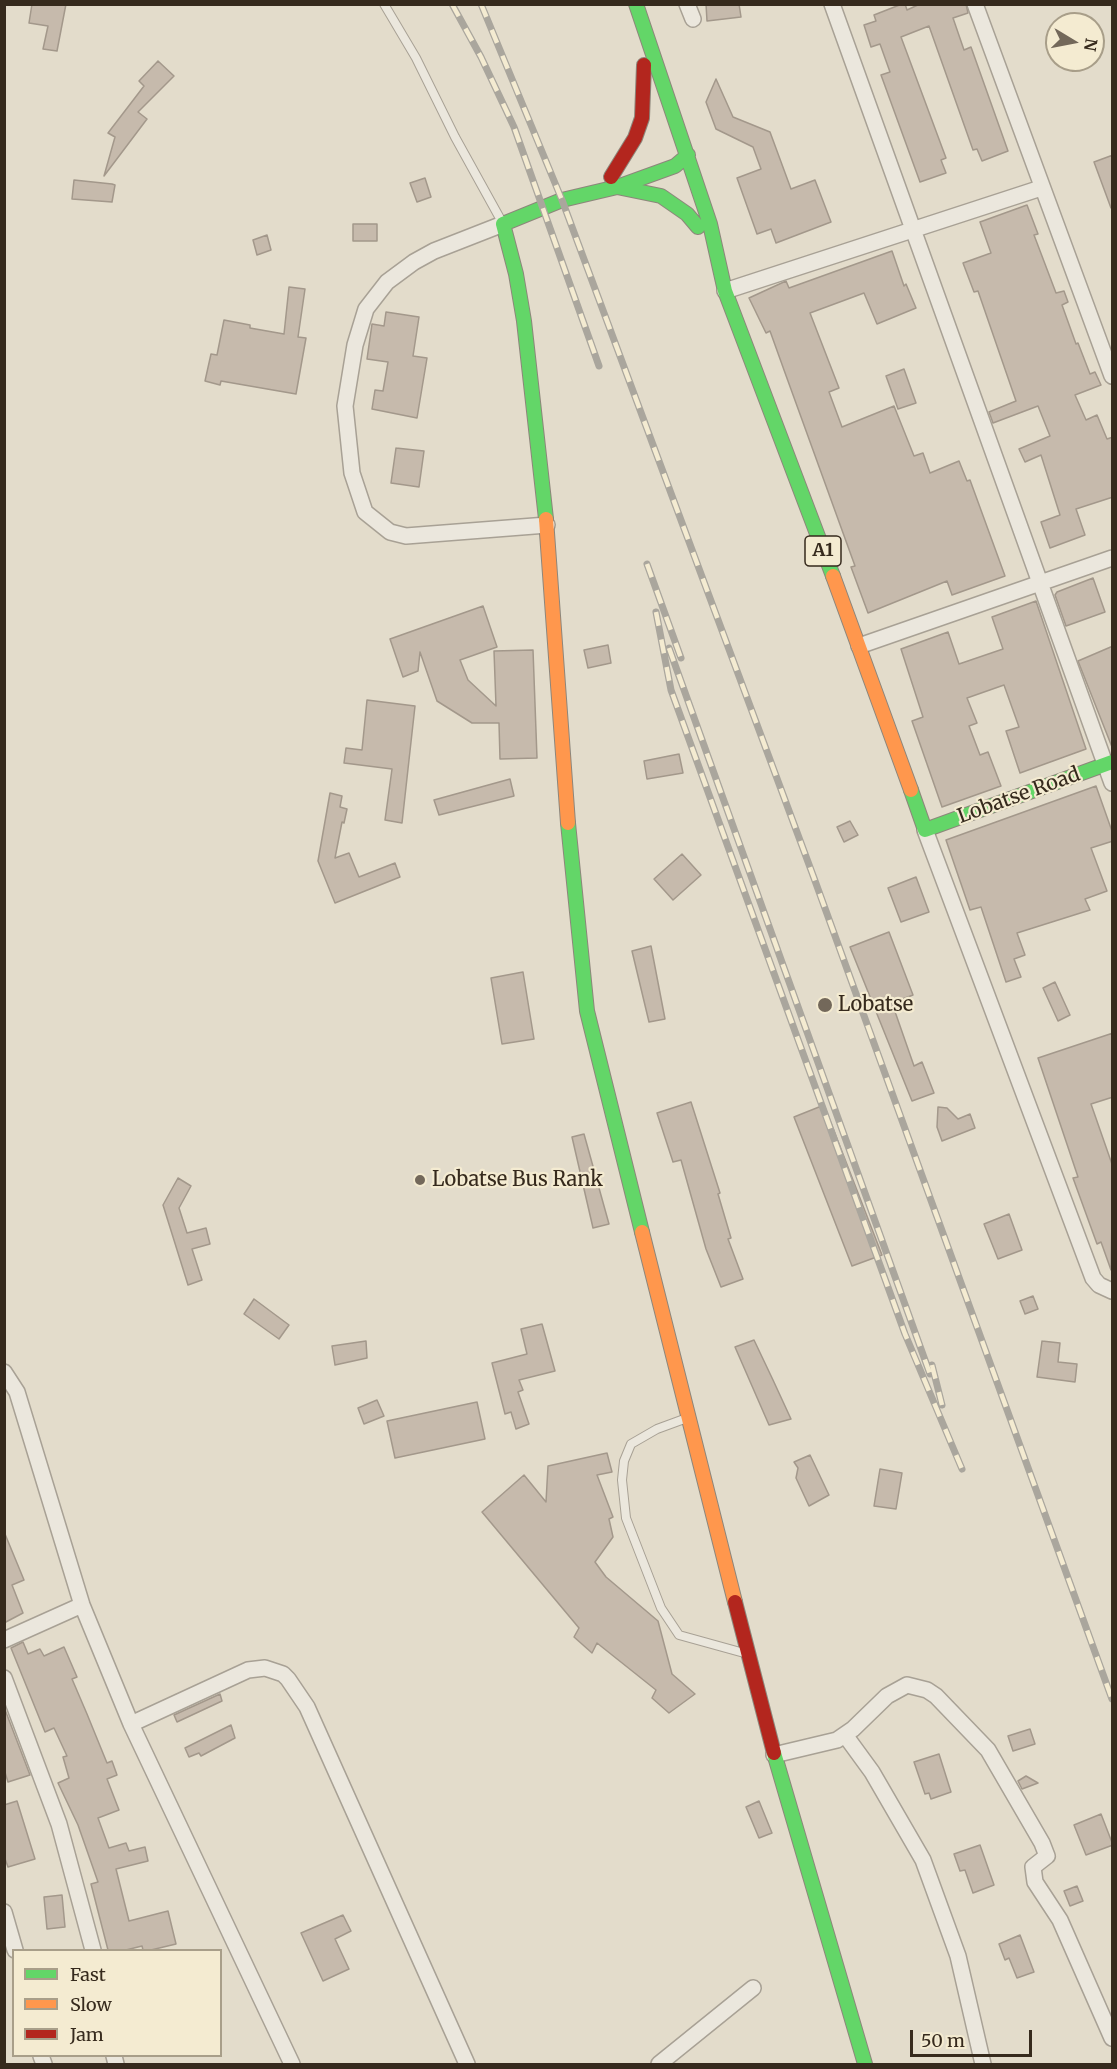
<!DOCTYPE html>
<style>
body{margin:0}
#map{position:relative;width:1117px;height:2069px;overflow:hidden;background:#e3dccb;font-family:Merriweather,serif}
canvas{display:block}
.frame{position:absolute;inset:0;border:6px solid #362a1d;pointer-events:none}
.legend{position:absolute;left:12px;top:1949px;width:210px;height:108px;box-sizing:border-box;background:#f4ebd1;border:2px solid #a89e89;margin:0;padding:8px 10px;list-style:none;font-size:18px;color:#362a1d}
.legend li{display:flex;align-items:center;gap:12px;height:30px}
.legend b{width:30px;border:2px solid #a89e89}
.north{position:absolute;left:1045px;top:12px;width:60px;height:60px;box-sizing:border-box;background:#f4ebd1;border:2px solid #a89e89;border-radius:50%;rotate:100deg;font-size:16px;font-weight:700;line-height:24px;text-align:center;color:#362a1d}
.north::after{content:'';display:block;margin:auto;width:21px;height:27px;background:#73685a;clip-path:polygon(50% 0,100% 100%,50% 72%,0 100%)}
.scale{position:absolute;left:910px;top:2030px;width:122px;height:27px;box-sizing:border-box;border:3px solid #362a1d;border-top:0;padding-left:8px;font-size:18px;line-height:21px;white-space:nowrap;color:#362a1d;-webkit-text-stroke:4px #f4ebd1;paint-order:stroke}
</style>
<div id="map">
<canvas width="1117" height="2069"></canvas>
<div class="frame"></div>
<ul class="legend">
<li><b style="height:8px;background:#63d668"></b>Fast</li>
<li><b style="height:8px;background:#ff974d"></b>Slow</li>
<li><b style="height:8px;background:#b3261e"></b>Jam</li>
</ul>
<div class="north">N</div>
<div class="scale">50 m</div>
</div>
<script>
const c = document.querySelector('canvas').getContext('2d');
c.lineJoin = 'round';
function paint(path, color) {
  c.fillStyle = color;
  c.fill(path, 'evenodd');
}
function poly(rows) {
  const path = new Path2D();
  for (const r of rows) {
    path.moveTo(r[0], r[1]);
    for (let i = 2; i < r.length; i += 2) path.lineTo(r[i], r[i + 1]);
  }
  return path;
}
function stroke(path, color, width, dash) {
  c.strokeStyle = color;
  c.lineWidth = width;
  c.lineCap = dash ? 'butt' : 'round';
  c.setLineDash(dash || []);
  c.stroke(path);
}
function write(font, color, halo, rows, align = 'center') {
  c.font = font + ' Merriweather,serif';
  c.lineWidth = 4.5;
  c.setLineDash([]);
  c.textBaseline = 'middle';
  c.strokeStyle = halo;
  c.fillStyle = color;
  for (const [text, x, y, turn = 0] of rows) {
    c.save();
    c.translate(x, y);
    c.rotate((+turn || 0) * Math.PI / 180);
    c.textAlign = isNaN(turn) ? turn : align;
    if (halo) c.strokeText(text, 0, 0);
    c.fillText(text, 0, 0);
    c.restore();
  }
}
const building = poly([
 [32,4,66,4,57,51,43,49,48,26,29,23,32,4],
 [706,4,739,4,741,17,707,21,706,4],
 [902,4,905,4,907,10,920,4,966,4,968,13,953,18,964,50,971,47,1008,151,982,161,977,149,973,150,929,26,901,37,946,158,941,160,946,173,920,182,881,75,890,72,880,44,871,47,864,25,876,21,874,15,902,4],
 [158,61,174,76,138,112,147,119,104,176,115,137,108,133,144,86,139,81,158,61],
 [716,79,733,117,770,132,791,189,815,180,831,222,776,243,771,229,757,234,737,178,761,169,753,147,716,129,706,102,716,79],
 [1113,155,1113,207,1111,208,1094,162,1113,155],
 [425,178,431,197,417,202,410,183,425,178],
 [74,180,112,184,115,185,112,202,72,199,74,180],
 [1027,205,1038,234,1034,235,1056,293,1064,291,1068,302,1062,305,1076,344,1078,343,1090,374,1095,372,1101,385,1075,395,1086,420,1097,415,1107,439,1113,437,1113,497,1076,509,1085,535,1050,548,1041,522,1060,515,1041,455,1025,462,1019,449,1050,436,1038,406,993,423,989,412,1016,401,978,291,974,292,963,263,991,253,980,222,1027,205],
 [353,224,377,224,377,241,353,241,353,224],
 [267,235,271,250,257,255,253,240,267,235],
 [892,251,904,286,906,284,916,308,877,324,864,293,810,313,839,388,829,392,842,427,894,406,914,456,923,453,930,473,959,461,967,481,970,480,1005,576,952,595,947,581,868,613,851,567,855,566,784,370,770,331,766,333,749,298,786,281,789,288,892,251],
 [289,287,305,289,298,337,306,338,296,394,221,381,220,385,205,381,211,354,217,355,224,320,250,325,250,328,284,334,289,287],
 [386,312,419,317,413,356,427,358,417,418,372,409,375,390,383,391,388,362,367,359,372,324,384,326,386,312],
 [904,369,916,403,898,409,886,376,904,369],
 [396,448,424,451,419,487,391,483,396,448],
 [1093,578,1105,612,1066,626,1055,595,1057,592,1093,578],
 [1036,601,1086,749,1020,773,1006,731,1019,727,1004,685,967,698,977,723,969,726,980,755,988,752,1001,786,942,807,912,721,923,717,901,649,948,632,959,664,1003,649,992,617,1036,601],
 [483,606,497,647,460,660,468,680,496,706,494,651,533,650,537,758,500,759,499,723,472,723,437,701,420,652,418,671,403,677,390,639,483,606],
 [608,645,611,663,588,668,584,650,608,645],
 [1113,646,1113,747,1112,747,1078,661,1113,646],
 [367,700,415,706,402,823,385,820,392,769,344,763,346,748,362,750,367,700],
 [679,754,683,773,647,779,644,761,679,754],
 [510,779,514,796,439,815,434,800,510,779],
 [1096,786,1113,834,1113,841,1091,848,1107,891,1085,899,1090,910,1017,933,1025,955,1014,959,1021,977,1006,982,981,907,970,910,946,840,1096,786],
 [330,793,342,796,340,807,347,809,344,823,342,822,335,858,349,853,359,877,395,863,400,877,335,903,318,861,330,793],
 [850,821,858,835,844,842,837,827,850,821],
 [682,854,701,875,673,900,654,879,682,854],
 [916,877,929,912,901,922,888,888,916,877],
 [889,932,913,995,892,1003,914,1066,922,1062,934,1093,912,1101,850,947,889,932],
 [651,946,665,1019,649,1022,632,951,651,946],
 [523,972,534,1039,502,1044,491,978,523,972],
 [1055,982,1070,1015,1058,1021,1043,988,1055,982],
 [1113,1033,1113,1097,1091,1104,1113,1167,1111,1270,1101,1242,1097,1244,1073,1178,1078,1177,1038,1058,1113,1033],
 [691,1102,720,1193,718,1194,731,1238,728,1239,743,1279,721,1287,706,1249,681,1160,673,1162,657,1113,691,1102],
 [824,1105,882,1255,852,1266,794,1117,824,1105],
 [938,1107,947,1108,958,1119,970,1114,975,1128,942,1141,937,1127,938,1107],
 [584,1134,609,1224,593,1228,572,1137,584,1134],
 [178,1178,191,1186,179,1208,187,1233,206,1228,210,1244,192,1249,202,1280,188,1285,163,1205,178,1178],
 [1009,1214,1022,1250,998,1259,984,1224,1009,1214],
 [1033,1296,1038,1309,1025,1314,1020,1301,1033,1296],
 [254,1299,289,1325,279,1339,244,1314,254,1299],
 [542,1324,555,1371,519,1380,523,1390,518,1392,529,1424,516,1429,511,1412,505,1414,492,1363,527,1354,521,1329,542,1324],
 [754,1340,773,1380,791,1419,769,1425,735,1347,754,1340],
 [366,1341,367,1358,335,1365,332,1346,366,1341],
 [1042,1341,1060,1343,1058,1362,1077,1364,1075,1382,1037,1377,1042,1341],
 [377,1400,384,1416,364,1424,358,1408,377,1400],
 [477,1402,485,1439,395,1458,387,1421,477,1402],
 [607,1453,612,1472,597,1475,613,1517,609,1519,613,1537,595,1562,606,1577,658,1621,672,1674,695,1694,669,1713,652,1698,656,1690,597,1643,592,1653,574,1637,579,1628,482,1512,524,1475,546,1502,548,1466,607,1453],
 [810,1455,829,1495,809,1506,796,1478,798,1468,794,1462,810,1455],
 [880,1469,902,1473,896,1509,874,1506,880,1469],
 [5,1534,24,1580,12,1585,23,1613,4,1623,5,1534],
 [23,1642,28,1654,40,1649,44,1656,64,1647,77,1677,72,1679,87,1714,107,1763,112,1761,117,1775,107,1779,119,1810,98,1818,109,1848,126,1843,129,1851,145,1847,148,1861,116,1869,129,1921,168,1911,176,1944,151,1950,143,1950,142,1946,126,1950,108,1950,91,1884,98,1882,78,1825,58,1783,69,1778,63,1757,67,1756,54,1728,45,1732,11,1648,23,1642],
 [220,1694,222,1701,177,1722,174,1715,220,1694],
 [4,1707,30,1775,8,1782,4,1769,4,1707],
 [231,1725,235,1738,201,1756,199,1753,189,1757,185,1748,231,1725],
 [1030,1729,1035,1744,1013,1751,1008,1736,1030,1729],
 [939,1754,951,1792,931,1799,929,1793,925,1794,914,1762,939,1754],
 [1026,1776,1038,1783,1022,1789,1018,1781,1026,1776],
 [17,1801,35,1859,8,1867,4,1856,4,1805,17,1801],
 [759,1801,772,1833,759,1838,746,1807,759,1801],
 [1101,1814,1113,1845,1086,1855,1074,1825,1101,1814],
 [980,1845,994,1885,973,1893,965,1870,960,1871,954,1854,980,1845],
 [1077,1886,1083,1901,1070,1906,1064,1891,1077,1886],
 [62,1895,65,1927,47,1929,44,1897,62,1895],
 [343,1915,351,1931,335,1939,349,1969,323,1981,301,1933,343,1915],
 [1020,1935,1034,1972,1017,1978,1009,1958,1005,1960,999,1944,1020,1935]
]);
const lane = poly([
 [384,4,416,58,455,137,502,222],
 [687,1418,657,1429,631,1444,624,1461,622,1480,626,1518,661,1608,679,1635,744,1653]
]);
const street = poly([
 [687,4,693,19],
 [832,4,1112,783],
 [975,4,1112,376],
 [503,224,434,251,414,262,387,282,366,309,355,345,345,406,352,473,365,512,390,532,406,536,547,525],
 [725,291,1041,188],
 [859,646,1112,558],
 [925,830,1093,1278,1099,1285,1112,1291],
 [4,1372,17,1392,82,1605,131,1724,292,2064],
 [4,1640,82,1605],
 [4,1678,59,1824,93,1950],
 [131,1724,248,1670,265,1668,283,1674,288,1679,307,1707,467,2064],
 [845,1735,872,1772,923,1860,958,1956,983,2064],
 [774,1755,837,1740,853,1729,887,1696,907,1685,927,1690,936,1696,988,1750,1042,1843,1047,1856,1033,1867,1035,1882,1060,1920,1112,2038],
 [4,1912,15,1950],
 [41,2056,44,2064],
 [114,2056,116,2064],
 [659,2064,753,1988]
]);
const fast = poly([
 [636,4,710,224,725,291,833,576],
 [617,187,661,196,687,214,698,227],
 [546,519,524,321,516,274,503,224,562,200,617,187,675,166,688,155],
 [911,790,925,830,1112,762],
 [568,823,587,1011,642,1232],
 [774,1753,865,2064]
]);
const slow = poly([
 [546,519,568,823],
 [833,576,911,790],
 [642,1232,735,1602]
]);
const jam = poly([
 [611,177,635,138,642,118,644,65],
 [735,1602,774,1753]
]);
const rail = poly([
 [452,4,481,57,514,127,599,366],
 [481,4,562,200,814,878,1112,1699],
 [647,564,681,658],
 [656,612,671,690,905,1334,962,1469],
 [669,648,930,1374],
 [932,1365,942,1405]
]);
const markers = [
 [825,1005,8,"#73685a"],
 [420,1180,6,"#73685a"]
];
const shields = [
 [823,551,36]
];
const shieldNames = [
 ["A1",823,551]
];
const streetNames = [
 ["Lobatse Road",1019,796,-20]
];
const poiNames = [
 ["Lobatse",838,1005],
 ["Lobatse Bus Rank",432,1180]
];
paint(building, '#c6baac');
stroke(building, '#a3988b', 1.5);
stroke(lane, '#a8a195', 10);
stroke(street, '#a8a195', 18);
stroke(fast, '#8d867b', 16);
stroke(slow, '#8d867b', 16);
stroke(jam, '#8d867b', 16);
stroke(lane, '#ebe7dd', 8);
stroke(street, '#ebe7dd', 15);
stroke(fast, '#63d668', 14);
stroke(slow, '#ff974d', 14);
stroke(jam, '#b3261e', 14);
stroke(rail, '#aaa69d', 7);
stroke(rail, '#f4ebd1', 4.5, [14]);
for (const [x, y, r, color] of markers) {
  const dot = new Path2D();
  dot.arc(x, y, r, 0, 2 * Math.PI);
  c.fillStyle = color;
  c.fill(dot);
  stroke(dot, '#f4ebd1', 2);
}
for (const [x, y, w] of shields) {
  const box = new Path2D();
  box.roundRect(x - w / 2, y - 15, w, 30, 4.5);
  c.fillStyle = '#f4ebd1';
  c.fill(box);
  stroke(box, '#362a1d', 1.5);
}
write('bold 18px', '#362a1d', null, shieldNames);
write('20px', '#362a1d', '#f4ebd1', streetNames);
write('20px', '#362a1d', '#f4ebd1', poiNames, 'left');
</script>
